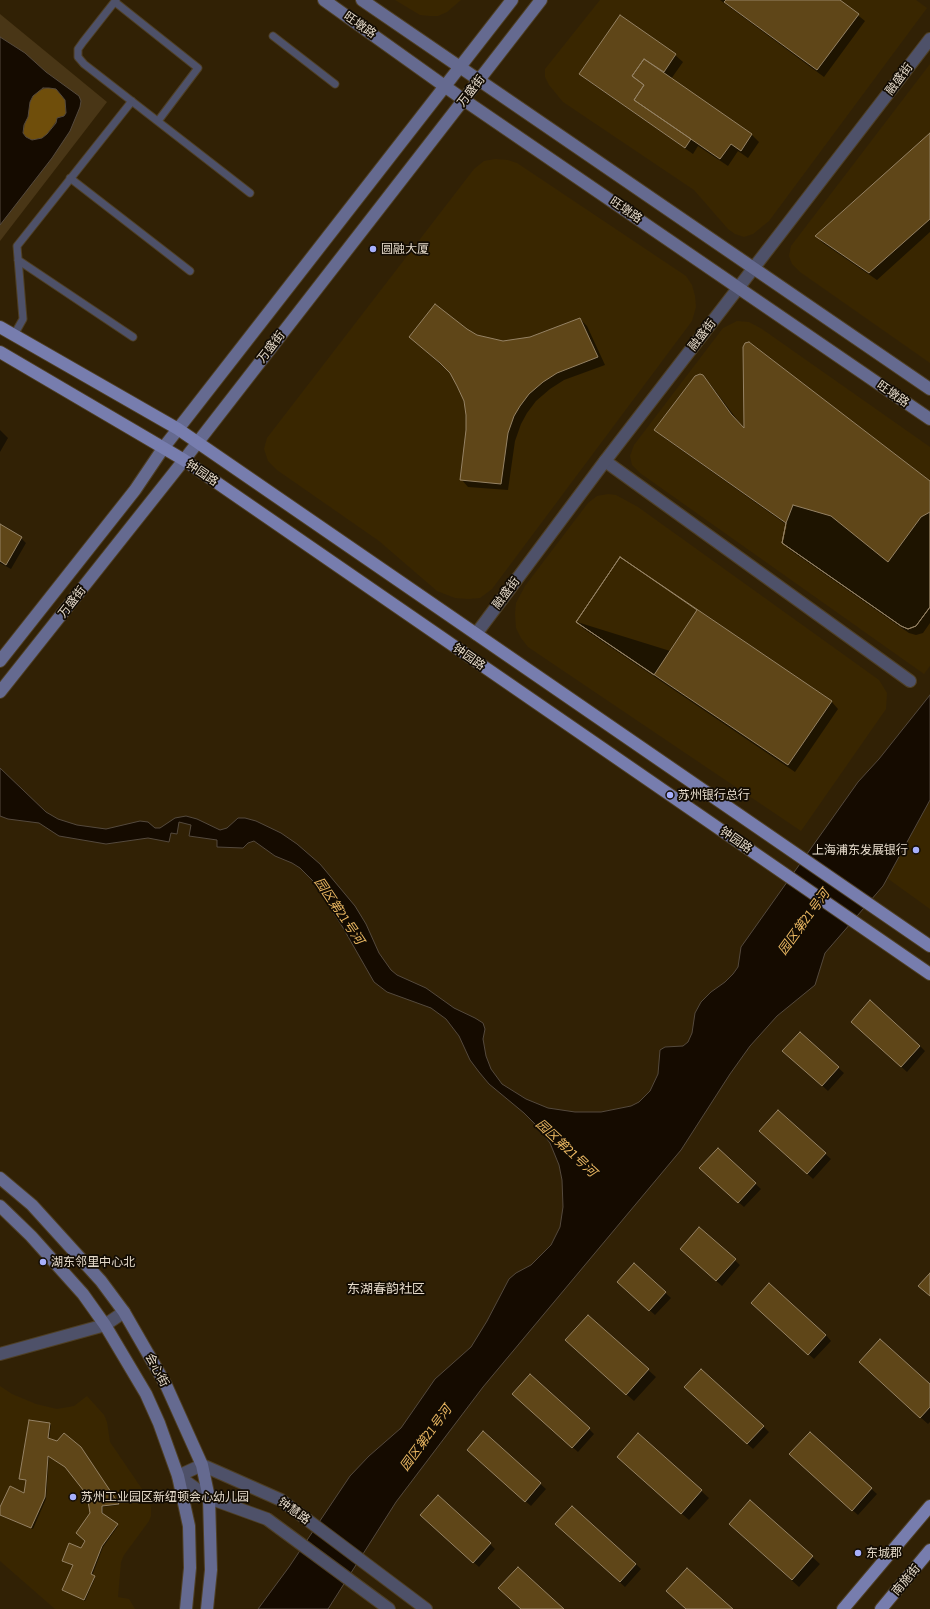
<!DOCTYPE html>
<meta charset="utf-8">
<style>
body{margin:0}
canvas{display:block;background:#312105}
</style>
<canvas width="930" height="1609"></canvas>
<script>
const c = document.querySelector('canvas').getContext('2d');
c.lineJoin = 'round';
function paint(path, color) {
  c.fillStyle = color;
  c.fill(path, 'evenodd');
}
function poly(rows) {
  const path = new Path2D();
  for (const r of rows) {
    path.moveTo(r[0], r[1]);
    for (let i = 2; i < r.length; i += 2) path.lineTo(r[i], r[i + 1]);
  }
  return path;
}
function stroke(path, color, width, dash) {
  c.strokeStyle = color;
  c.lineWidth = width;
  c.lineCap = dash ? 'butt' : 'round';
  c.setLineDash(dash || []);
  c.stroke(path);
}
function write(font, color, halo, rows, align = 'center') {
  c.font = font + ' "Asap Condensed","Noto Sans SC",sans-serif';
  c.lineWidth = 3.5;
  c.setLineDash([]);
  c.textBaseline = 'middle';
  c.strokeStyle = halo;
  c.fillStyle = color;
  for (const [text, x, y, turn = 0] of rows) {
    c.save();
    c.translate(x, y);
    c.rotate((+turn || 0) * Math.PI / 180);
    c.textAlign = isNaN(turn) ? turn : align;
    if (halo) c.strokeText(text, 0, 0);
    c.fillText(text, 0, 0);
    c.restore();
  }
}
const built = poly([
 [395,0,461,0,447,12,438,16,430,16,420,15],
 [600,0,916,0,927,8,769,221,753,234,744,237,735,234,728,229,694,190,563,102,549,85,545,77,545,69],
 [930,64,930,363,800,272,792,264,789,256,791,246],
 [495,159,508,160,517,163,686,276,692,285,695,296,696,307,692,321,492,589,480,598,468,599,455,598,437,591,379,541,277,470,268,461,264,449,267,438,474,169,484,161],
 [737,321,749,322,762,329,930,447,930,666,924,674,640,473,632,465,630,456,634,445,723,328],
 [608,494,616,495,638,507,879,680,887,693,886,709,801,831,528,647,521,638,516,628,515,614,516,603,525,586,588,503,597,496],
 [930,800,930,909,887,878],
 [0,1386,12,1394,36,1404,57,1409,74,1406,87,1396,104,1415,107,1422,110,1442,144,1492,151,1507,151,1516,149,1521,124,1555,121,1562,118,1597,129,1599,135,1609,55,1609,0,1561]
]);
const green = poly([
 [0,14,107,102,0,241]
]);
const forest = poly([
 [49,87,56,89,65,100,66,113,64,116,59,117,47,134,42,138,32,140,26,137,23,133,30,102,33,96,38,91]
]);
const water = poly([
 [0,37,25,53,46,72,79,96,81,101,80,107,70,131,52,158,0,225,0,37],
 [43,88,49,88,56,89,61,95,65,100,66,113,64,116,57,118,56,123,47,134,42,138,32,140,26,137,23,133,24,125,28,117,30,102,33,96,43,88],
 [930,695,930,800,883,886,825,953,815,985,777,1016,750,1046,730,1074,681,1150,483,1387,396,1502,328,1609,258,1609,289,1567,350,1476,369,1456,401,1428,435,1379,471,1347,487,1321,509,1279,516,1273,531,1265,551,1245,560,1227,563,1207,562,1180,559,1165,550,1143,539,1128,524,1113,489,1084,479,1072,470,1060,459,1036,446,1019,431,1008,387,992,374,982,342,926,313,881,300,868,292,863,275,856,254,841,248,843,243,848,217,847,217,840,189,836,191,825,179,822,177,834,171,833,169,842,148,838,106,844,59,836,39,823,8,819,0,816,0,768,46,812,58,819,77,825,106,829,140,821,148,822,155,828,160,828,175,818,186,816,197,819,220,830,227,828,238,818,245,818,256,821,281,833,297,844,320,864,355,906,366,924,379,953,391,970,397,975,426,988,454,1008,475,1018,483,1023,485,1029,483,1039,486,1056,491,1069,502,1084,526,1099,548,1108,575,1112,601,1112,631,1106,639,1102,650,1091,658,1074,660,1050,665,1047,683,1046,688,1042,692,1033,695,1013,701,1002,711,992,725,982,733,974,738,967,741,947,858,782,879,759,930,695]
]);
const shadow = poly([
 [720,0,839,0,865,21,824,77],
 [620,17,675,55,683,62,671,79,752,135,759,142,748,158,738,151,728,166,698,146,693,154,588,81,581,74],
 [930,134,930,232,877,280,823,243,816,236],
 [580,319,587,326,605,365,564,380,550,389,536,401,527,413,521,424,515,441,508,490,468,487,461,479,467,430,467,414,464,401,458,386,450,373,410,337,466,330,477,336,503,342,530,338],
 [703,376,710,384,745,430,930,483,930,623,923,633,916,635,909,633,790,550,783,543,787,525,663,437,656,429],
 [0,430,8,438,0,452],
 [0,526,21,538,26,543,11,569,0,563],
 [577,622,831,701,838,709,795,772,584,629],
 [857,1027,920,1046,925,1051,907,1072],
 [800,1033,844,1073,828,1091,789,1056],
 [778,1111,831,1159,813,1179,766,1136],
 [718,1149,761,1189,744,1207,706,1173],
 [699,1228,740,1265,722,1286,686,1254],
 [634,1264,671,1298,655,1315,624,1287],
 [758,1308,826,1335,831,1341,814,1359],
 [588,1316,656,1377,634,1401,574,1347],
 [867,1370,930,1385,930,1422,928,1424],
 [690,1392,763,1426,769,1432,753,1449],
 [519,1399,589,1429,594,1434,578,1452],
 [30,1421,50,1424,51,1425,49,1439,82,1450,119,1505,103,1507,103,1515,118,1526,103,1547,92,1576,95,1578,85,1601,63,1590,74,1566,63,1561,81,1549,86,1541,92,1514,88,1495,66,1467,49,1456,46,1499,33,1529,0,1515,0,1509,24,1494,27,1481,20,1478],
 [483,1432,546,1489,531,1506,473,1455],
 [810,1433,877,1494,858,1515,796,1460],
 [638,1434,709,1498,689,1520,625,1464],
 [750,1501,820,1564,799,1587,737,1531],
 [427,1520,490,1544,495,1549,479,1567],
 [562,1529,636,1564,641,1569,625,1587]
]);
const building = poly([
 [726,0,840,0,859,14,817,70,724,2,726,0],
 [620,15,676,54,664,72,644,59,632,76,644,85,634,100,691,139,685,148,579,74,620,15],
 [644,59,752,134,741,151,731,144,720,159,634,100,644,85,632,76,644,59],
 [930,133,930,219,869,273,815,236,930,133],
 [435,304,467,329,477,335,503,341,530,337,580,318,598,357,557,373,543,382,529,394,520,406,514,416,508,433,501,484,460,480,466,430,466,415,464,401,457,386,450,373,440,363,409,337,435,304],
 [749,342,930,481,930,607,916,626,908,629,901,626,782,543,786,523,654,430,695,376,700,374,703,375,731,414,744,428,743,347,745,343,749,342],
 [793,505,831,516,888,562,921,517,930,512,930,607,916,626,908,629,901,626,782,543,786,523,793,505],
 [0,524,22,537,6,565,0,561,0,524],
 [620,557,697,610,654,675,576,622,620,557],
 [620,557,832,701,788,765,576,622,620,557],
 [870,1000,920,1046,901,1067,851,1022,870,1000],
 [800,1032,839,1067,822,1086,782,1051,800,1032],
 [778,1110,826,1153,807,1174,759,1131,778,1110],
 [718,1148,756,1183,738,1203,699,1168,718,1148],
 [699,1227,736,1259,716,1281,680,1249,699,1227],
 [634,1263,666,1292,649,1311,617,1282,634,1263],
 [930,1273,930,1296,918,1286,930,1273],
 [769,1283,826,1335,808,1355,751,1303,769,1283],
 [588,1315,649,1369,626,1395,565,1340,588,1315],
 [880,1339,930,1384,930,1407,920,1418,859,1362,880,1339],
 [701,1369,764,1426,747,1444,684,1387,701,1369],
 [530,1374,590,1428,572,1448,512,1394,530,1374],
 [29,1420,50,1423,48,1438,57,1441,64,1433,81,1447,119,1504,102,1506,102,1513,118,1524,102,1546,91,1574,95,1576,84,1600,62,1590,73,1565,62,1561,69,1543,81,1548,85,1541,76,1533,90,1513,87,1495,65,1467,48,1456,45,1497,31,1528,0,1515,0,1507,10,1486,24,1493,26,1480,19,1479,29,1420],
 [483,1431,541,1483,525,1502,467,1450,483,1431],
 [810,1432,872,1488,852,1511,789,1454,810,1432],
 [638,1433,702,1490,681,1514,617,1457,638,1433],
 [438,1495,491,1543,473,1563,420,1515,438,1495],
 [750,1500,813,1556,792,1580,729,1524,750,1500],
 [572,1506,636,1564,620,1582,555,1524,572,1506],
 [518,1567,564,1609,521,1609,498,1588,518,1567],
 [687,1568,733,1609,686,1609,666,1591,687,1568]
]);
const service = poly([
 [116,0,83,42,78,49,78,57,84,64,250,193],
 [115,2,198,68,158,121],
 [273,36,335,84],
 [70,178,190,271],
 [18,260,133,337],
 [14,335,23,319,17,246,132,101]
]);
const minor = poly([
 [605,461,910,681]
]);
const tertiary = poly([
 [476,634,605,461,930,39],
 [0,1354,105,1325,124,1312],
 [178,1476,202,1465,281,1500,426,1609],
 [178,1476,209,1498,267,1519,389,1609]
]);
const secondary = poly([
 [324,0,464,100,930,419],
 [362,0,930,389],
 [0,661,135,490,164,447,512,0],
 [0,692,184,460,541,0],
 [0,1178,32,1205,101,1281,124,1312,166,1385,202,1465,209,1498,211,1570,207,1609],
 [0,1206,31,1236,83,1294,105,1325,146,1394,159,1423,178,1476,189,1526,190,1568,186,1609]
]);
const primary = poly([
 [0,327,178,429,930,946],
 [0,352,184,460,930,974],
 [843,1609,930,1506],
 [881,1609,930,1550]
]);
const markers = [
 [373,249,4,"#a7b0fc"],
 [670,795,4,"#a7b0fc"],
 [916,850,4,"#a7b0fc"],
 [43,1262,4,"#a7b0fc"],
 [73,1497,4,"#a7b0fc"],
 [858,1553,4,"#a7b0fc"]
];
const streetNames = [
 ["旺墩路",360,25,35],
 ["融盛街",899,79,-53],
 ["万盛街",471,91,-52],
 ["旺墩路",626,210,34],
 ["融盛街",702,335,-52],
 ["万盛街",271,347,-52],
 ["旺墩路",893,394,35],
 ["钟园路",202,473,34],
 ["融盛街",506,593,-53],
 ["万盛街",72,602,-52],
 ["钟园路",469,657,35],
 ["钟园路",736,840,35],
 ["会心街",157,1370,62],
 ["钟慧路",294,1511,36],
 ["南施街",906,1580,-50]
];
const poiNames = [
 ["圆融大厦",381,249],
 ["苏州银行总行",678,795],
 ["上海浦东发展银行",908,850,"right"],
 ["湖东邻里中心北",51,1262],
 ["苏州工业园区新纽顿会心幼儿园",81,1497],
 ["东城郡",866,1553]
];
const waterNames = [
 ["园区第21号河",339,911,56],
 ["园区第21号河",804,922,-54],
 ["园区第21号河",566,1148,43],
 ["园区第21号河",426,1438,-54]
];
const neighbourhoodNames = [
 ["东湖春韵社区",386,1289]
];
paint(built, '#392600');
paint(green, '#493616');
paint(forest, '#6f4e0b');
paint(water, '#150b00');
stroke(water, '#54493d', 1);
paint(shadow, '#0007');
paint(building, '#5f4618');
stroke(building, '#958264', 1);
stroke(service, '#4e3f25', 9);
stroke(minor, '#4e3f25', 14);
stroke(tertiary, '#4e3f25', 14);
stroke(secondary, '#4e3f25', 14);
stroke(primary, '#4e3f25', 14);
stroke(service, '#4e5169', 7);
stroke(minor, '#4e5169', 12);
stroke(tertiary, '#4e5169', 12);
stroke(secondary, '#656a90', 12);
stroke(primary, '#777dae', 12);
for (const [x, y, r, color] of markers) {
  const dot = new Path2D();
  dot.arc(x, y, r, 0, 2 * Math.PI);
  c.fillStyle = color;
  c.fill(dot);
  stroke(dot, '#130c03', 1.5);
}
write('12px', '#e6dbcb', '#130c03', streetNames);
write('12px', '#e6dbcb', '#130c03', poiNames, 'left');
write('italic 13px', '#e9b661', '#130c03', waterNames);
write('13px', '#e6dbcb', '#130c03', neighbourhoodNames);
</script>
